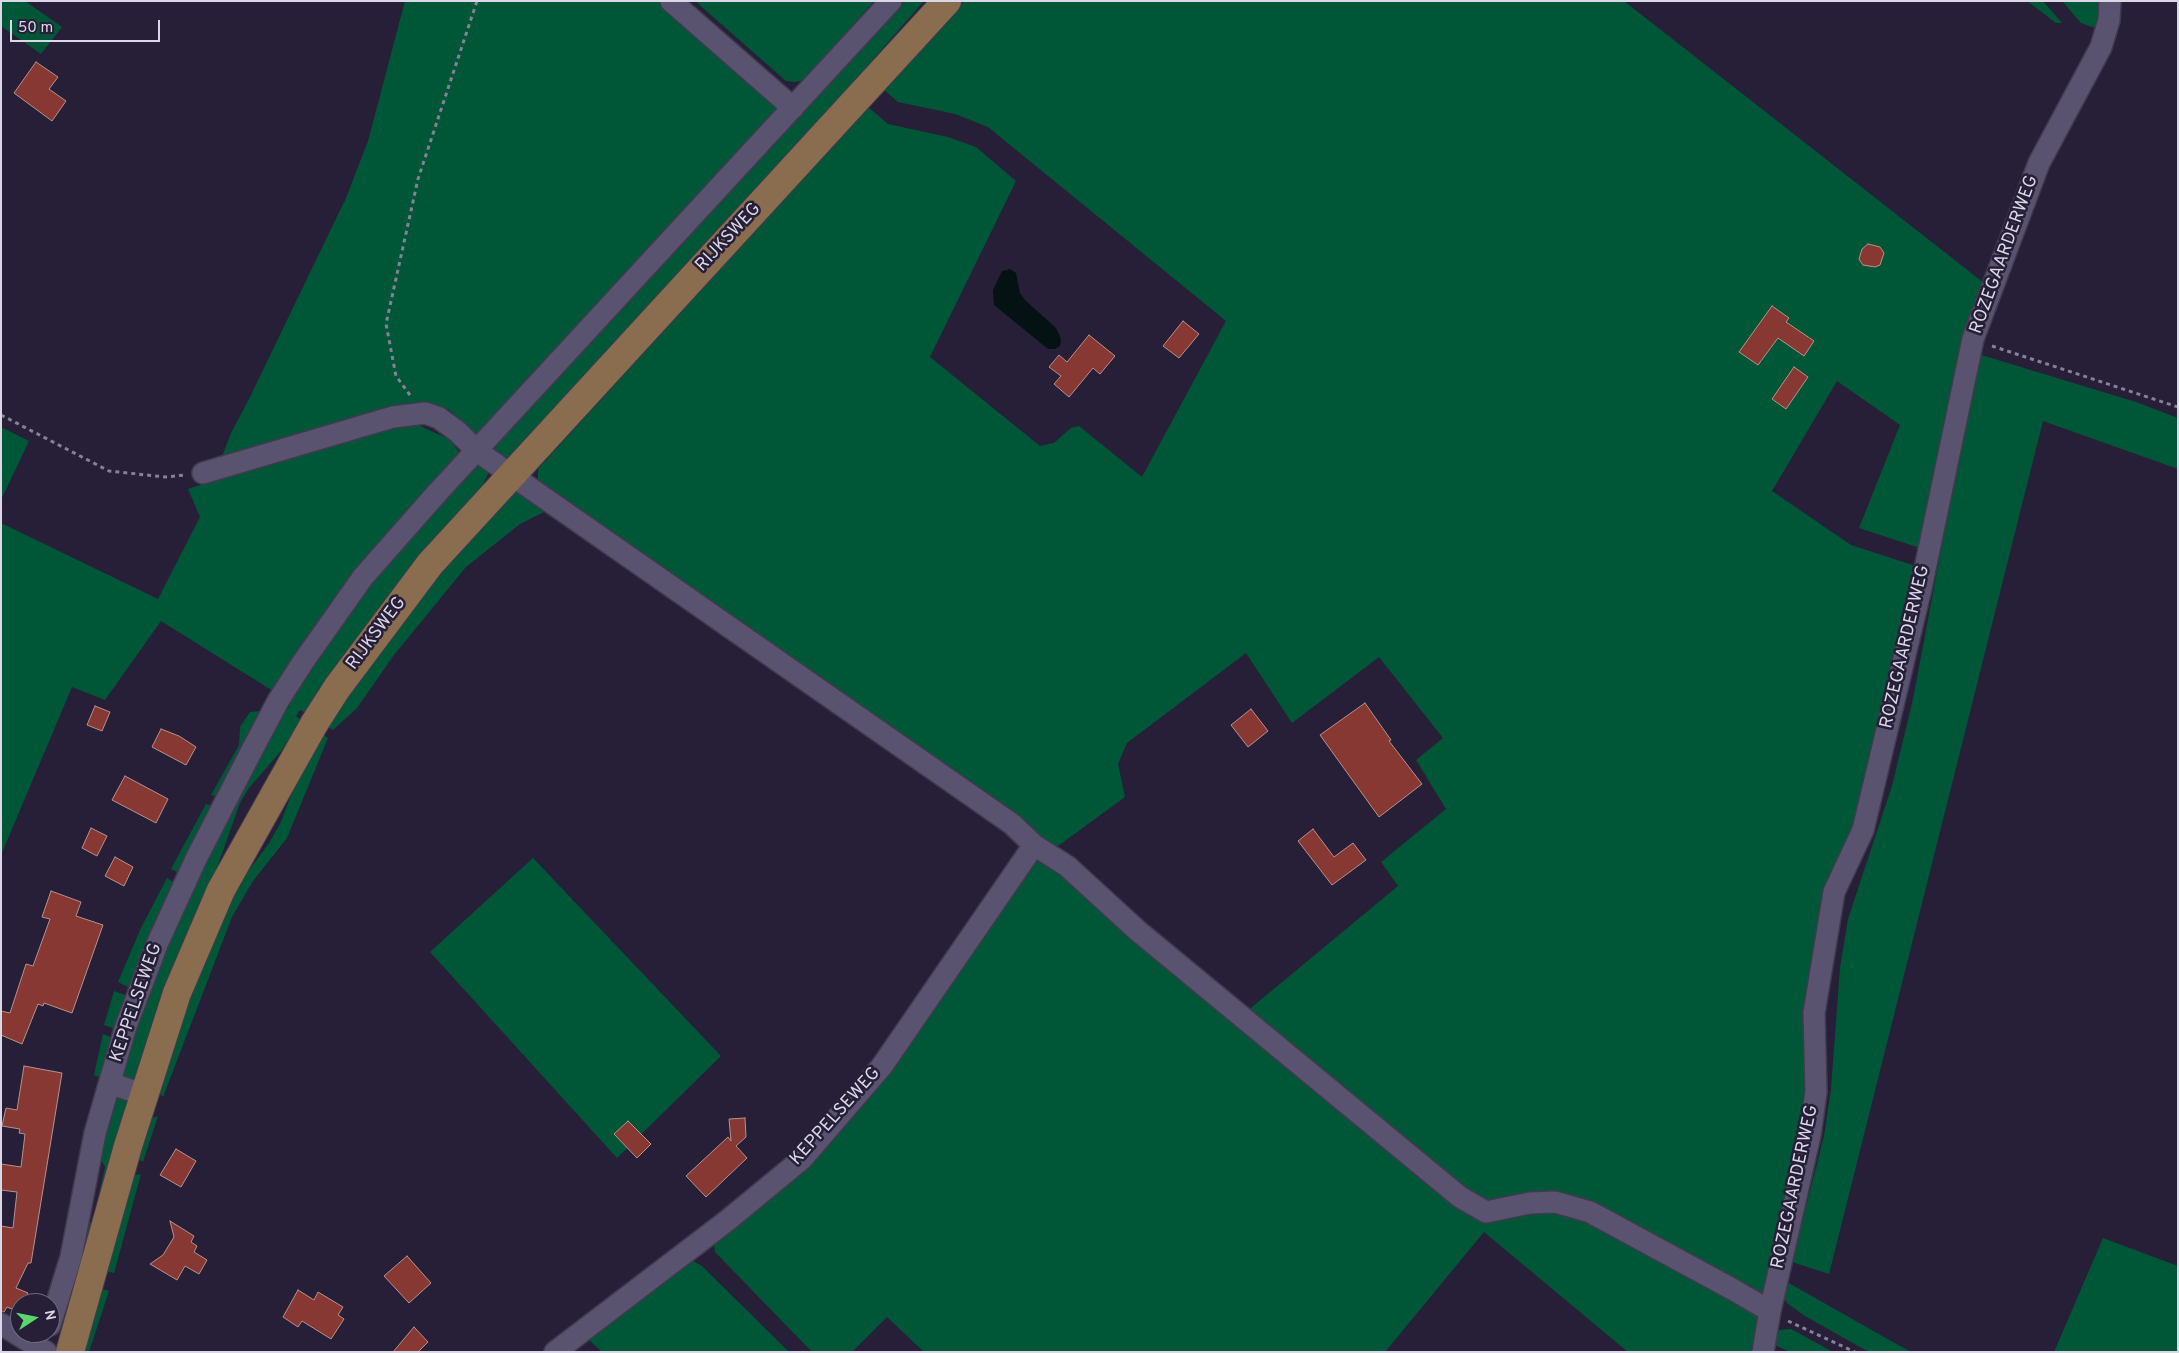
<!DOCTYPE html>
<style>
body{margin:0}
#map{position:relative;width:2179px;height:1353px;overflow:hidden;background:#261f37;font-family:Overpass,sans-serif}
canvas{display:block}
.frame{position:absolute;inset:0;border:2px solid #dad7e7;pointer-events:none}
.north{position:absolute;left:10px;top:1293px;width:50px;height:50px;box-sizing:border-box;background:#261f37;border:1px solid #6e697d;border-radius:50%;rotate:79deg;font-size:14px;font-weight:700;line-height:20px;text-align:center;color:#dad7e7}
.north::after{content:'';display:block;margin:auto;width:18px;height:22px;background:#5bd56e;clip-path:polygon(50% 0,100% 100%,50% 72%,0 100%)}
.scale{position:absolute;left:10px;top:20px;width:150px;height:22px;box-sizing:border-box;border:2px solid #dad7e7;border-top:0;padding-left:6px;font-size:15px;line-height:18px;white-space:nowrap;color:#dad7e7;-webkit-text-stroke:4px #261f37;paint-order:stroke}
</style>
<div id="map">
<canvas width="2179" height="1353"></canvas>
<div class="frame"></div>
<div class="north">N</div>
<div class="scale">50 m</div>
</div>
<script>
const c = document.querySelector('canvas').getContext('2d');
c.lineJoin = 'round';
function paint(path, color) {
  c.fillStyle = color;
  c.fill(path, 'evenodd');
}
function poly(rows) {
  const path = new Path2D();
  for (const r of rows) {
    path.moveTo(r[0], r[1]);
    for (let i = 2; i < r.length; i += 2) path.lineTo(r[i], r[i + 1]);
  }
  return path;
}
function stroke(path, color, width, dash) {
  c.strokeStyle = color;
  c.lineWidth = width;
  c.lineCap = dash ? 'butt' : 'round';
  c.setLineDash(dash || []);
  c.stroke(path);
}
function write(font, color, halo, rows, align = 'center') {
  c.font = font + ' Overpass,sans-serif';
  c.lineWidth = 5;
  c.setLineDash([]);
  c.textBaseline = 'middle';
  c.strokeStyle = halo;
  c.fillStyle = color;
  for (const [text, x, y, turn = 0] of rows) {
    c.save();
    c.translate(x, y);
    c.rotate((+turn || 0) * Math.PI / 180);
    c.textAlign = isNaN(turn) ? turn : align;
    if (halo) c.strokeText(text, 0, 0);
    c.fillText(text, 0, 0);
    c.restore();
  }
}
const green = poly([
 [1,1,25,1,62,27,41,54,1,26],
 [405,1,664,1,782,106,479,436,448,409,435,405,417,407,220,462,231,433,249,399,346,198,368,141],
 [695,1,874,1,805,80,795,82,786,81],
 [900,1,924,1,738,214,512,461,501,459,487,449],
 [964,1,1624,1,1984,283,1929,551,1859,528,1900,425,1837,381,1772,491,1851,545,1925,569,1841,886,1819,1042,1767,1289,1761,1294,1609,1213,1485,1204,1246,1012,1398,886,1381,862,1446,809,1416,760,1443,738,1379,657,1292,723,1246,653,1127,743,1118,764,1125,797,1054,849,538,480,538,469,868,107,888,124,948,137,976,147,1016,181,930,357,1040,446,1054,443,1071,428,1079,426,1142,477,1226,321,988,127,955,114,898,102,883,89],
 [2027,1,2043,1,2062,23,2056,23],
 [2062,1,2110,1,2104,26,2095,28,2081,23],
 [1978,354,2136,402,2178,418,2178,469,2043,421,1829,1274,1792,1262,1824,1136,1831,1089,1840,968,1848,919,1892,786,1913,699],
 [386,425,418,425,449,439,463,457,427,497,218,797,211,795,239,745,240,727,250,712,261,711,273,691,161,621,105,700,72,687,1,855,1,523,158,599,200,517,188,489],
 [1,427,29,441,1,500],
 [477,465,482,465,487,469,488,474,480,490,306,713,300,710,296,716,301,720,282,750,249,788,240,803,210,887,154,1022,133,1084,117,1078,171,929,282,707,287,710,291,703,286,700,386,561],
 [513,492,523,493,534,499,544,512,520,524,466,567,394,655,357,708,333,730,326,726,431,583,503,498],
 [322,734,328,738,287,838,253,881,232,917,163,1097,156,1091,191,992,223,913,239,884,269,843,280,824,296,783],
 [206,804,212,806,182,872,177,872,171,869],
 [533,858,721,1056,617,1158,430,952],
 [1043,860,1457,1205,1557,1211,1593,1224,1723,1295,1760,1317,1755,1352,1628,1352,1484,1232,1385,1352,924,1352,887,1317,852,1352,812,1352,715,1252,714,1245,719,1238,785,1184,1031,864],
 [167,878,176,884,132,989,118,982,141,928],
 [114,991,130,997,118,1030,104,1025],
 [103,1034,116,1039,104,1077,99,1077,94,1075],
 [113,1091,130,1096,85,1258,82,1257,86,1237,83,1227,93,1221,105,1167,99,1156],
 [158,1116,143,1162,137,1158,149,1119],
 [141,1174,114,1273,106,1271,132,1184,135,1175],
 [2103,1238,2178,1266,2178,1352,2054,1352],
 [691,1260,702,1266,789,1352,602,1352,587,1338],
 [1787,1282,1884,1337,1911,1352,1869,1352,1805,1316,1788,1304,1784,1298],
 [102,1289,109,1291,89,1352,84,1352],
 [1791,1329,1833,1352,1790,1352,1773,1344,1777,1330]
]);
const water = poly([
 [1010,269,1016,273,1020,293,1025,300,1056,328,1060,336,1061,341,1060,346,1055,349,1048,349,994,305,993,290,1002,271]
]);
const building = poly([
 [36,62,58,77,49,89,66,101,52,121,14,93,36,62],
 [1868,244,1880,247,1884,253,1880,265,1875,267,1863,265,1859,259,1862,249,1868,244],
 [1772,306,1789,318,1786,322,1814,341,1804,356,1778,338,1758,365,1739,352,1772,306],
 [1183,321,1199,334,1179,358,1163,346,1183,321],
 [1089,335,1115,356,1100,374,1093,368,1069,397,1054,384,1061,376,1049,367,1059,355,1067,362,1089,335],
 [1794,367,1808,377,1786,409,1772,399,1794,367],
 [1365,703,1391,740,1389,741,1422,784,1379,817,1320,735,1365,703],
 [95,706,110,712,102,731,87,725,95,706],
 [1251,709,1268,731,1248,747,1231,725,1251,709],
 [161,729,179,736,196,747,186,765,152,747,161,729],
 [125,776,168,799,156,823,112,800,125,776],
 [91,828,107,836,97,856,82,848,91,828],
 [1313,829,1334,857,1353,843,1366,860,1332,885,1298,841,1313,829],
 [115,857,133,867,124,886,105,876,115,857],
 [51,891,81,902,76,916,103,925,72,1013,44,1003,43,1006,38,1004,22,1044,1,1035,1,1011,10,1013,26,964,33,966,50,919,42,917,51,891],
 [24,1066,62,1073,31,1263,28,1263,16,1288,28,1293,23,1303,20,1303,19,1312,7,1307,4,1312,1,1312,1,1226,13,1228,17,1192,1,1190,1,1164,21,1167,25,1134,19,1133,20,1129,2,1126,6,1108,17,1110,24,1066],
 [745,1118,746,1137,736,1146,747,1158,706,1197,686,1176,728,1137,731,1141,729,1119,745,1118],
 [628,1121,651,1144,637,1158,614,1134,628,1121],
 [176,1149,196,1161,181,1187,160,1175,176,1149],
 [170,1221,194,1236,191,1242,197,1246,194,1252,207,1260,199,1274,185,1266,177,1280,150,1264,163,1255,174,1237,170,1221],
 [407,1256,431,1283,409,1303,384,1276,407,1256],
 [298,1290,314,1300,318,1292,343,1307,338,1315,344,1319,331,1339,302,1321,298,1327,283,1317,298,1290],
 [414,1327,428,1342,418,1352,393,1352,414,1327]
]);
const path = poly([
 [1992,346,2178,407],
 [410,395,396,376,386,324,418,179,477,1],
 [1,415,109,471,165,477,185,475],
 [1788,1321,1855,1352]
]);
const minor = poly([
 [671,1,793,108],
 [203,473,393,417,425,413,439,418,458,432,477,451,1012,824,1034,845,1067,866,1138,931,1460,1197,1486,1212,1530,1203,1555,1202,1590,1212,1732,1289,1770,1311],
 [110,1083,144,1095],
 [1,1324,46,1352],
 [50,1325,71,1257,95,1133,126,1026,158,942,196,859,250,754,278,701,303,662,363,577,438,492,891,1],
 [555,1352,728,1220,802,1159,882,1066,1034,845],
 [1763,1352,1770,1311,1810,1135,1816,1092,1814,1013,1834,892,1863,830,1921,588,1973,339,2039,163,2101,47,2109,20,2110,1]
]);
const primary = poly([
 [70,1352,128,1146,177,993,221,890,314,724,337,688,430,564,947,1]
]);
const streetNames = [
 ["RIJKSWEG",729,238,-47],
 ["ROZEGAARDERWEG",2005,255,-70],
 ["RIJKSWEG",377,634,-53],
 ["ROZEGAARDERWEG",1906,647,-77],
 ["KEPPELSEWEG",137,1003,-71],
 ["KEPPELSEWEG",836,1117,-48],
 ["ROZEGAARDERWEG",1796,1187,-78]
];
paint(green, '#005738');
paint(water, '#041214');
paint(building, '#873832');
stroke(building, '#b8928d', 1);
stroke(minor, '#403a4e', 24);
stroke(primary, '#403a4e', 30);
stroke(path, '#868195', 3, [4, 4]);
stroke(minor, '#5a536f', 21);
stroke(primary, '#896d4e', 28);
write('18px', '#dad7e7', '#261f37', streetNames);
</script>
